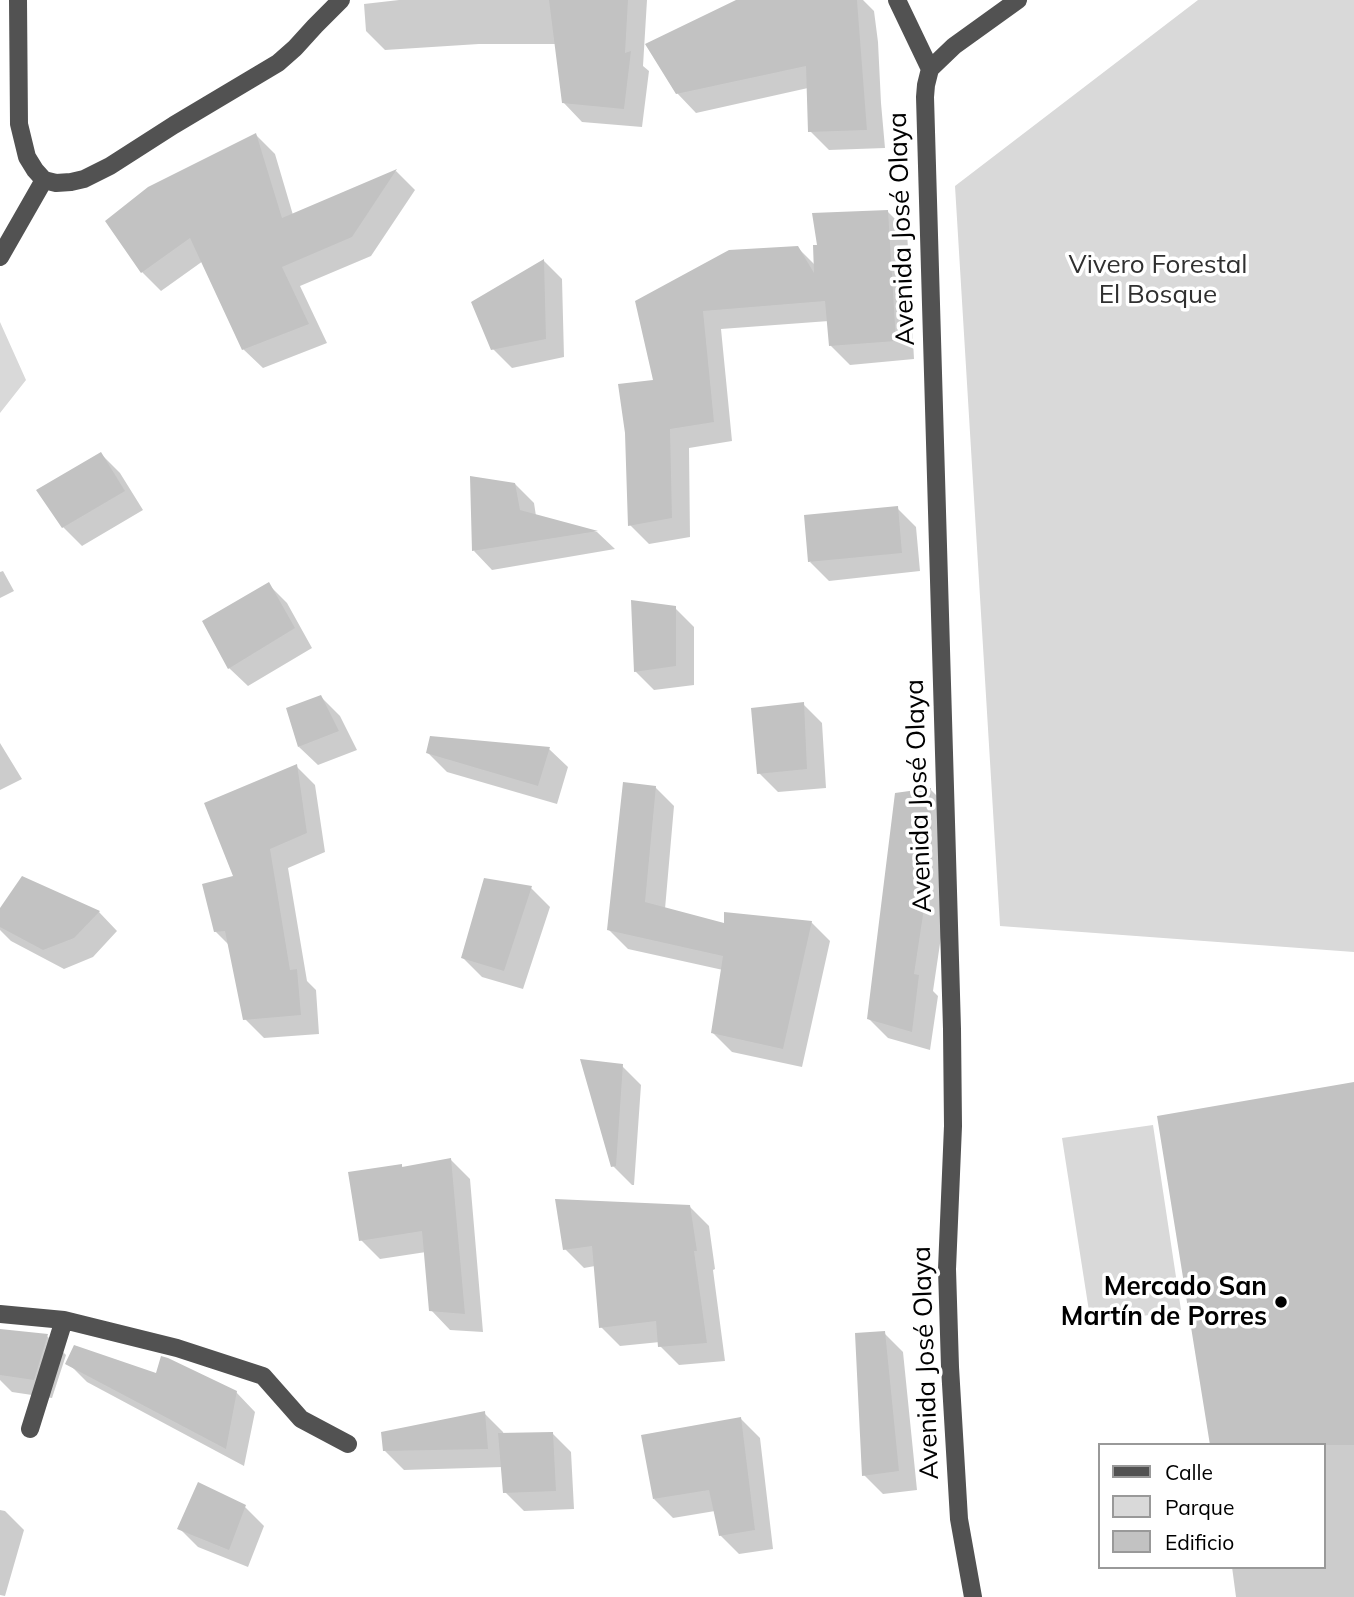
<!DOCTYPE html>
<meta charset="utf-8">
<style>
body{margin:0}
#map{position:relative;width:1354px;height:1597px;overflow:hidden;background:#fff;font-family:Mulish,sans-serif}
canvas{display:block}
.legend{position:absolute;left:1098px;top:1443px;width:228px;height:126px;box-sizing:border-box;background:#fff;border:2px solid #999;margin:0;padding:9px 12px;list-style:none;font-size:21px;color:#000}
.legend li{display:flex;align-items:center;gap:14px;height:35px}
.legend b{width:35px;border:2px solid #999}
</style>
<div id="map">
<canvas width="1354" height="1597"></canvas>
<ul class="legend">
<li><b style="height:9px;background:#525252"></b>Calle</li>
<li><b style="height:19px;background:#d9d9d9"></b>Parque</li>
<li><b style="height:19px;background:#c2c2c2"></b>Edificio</li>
</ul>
</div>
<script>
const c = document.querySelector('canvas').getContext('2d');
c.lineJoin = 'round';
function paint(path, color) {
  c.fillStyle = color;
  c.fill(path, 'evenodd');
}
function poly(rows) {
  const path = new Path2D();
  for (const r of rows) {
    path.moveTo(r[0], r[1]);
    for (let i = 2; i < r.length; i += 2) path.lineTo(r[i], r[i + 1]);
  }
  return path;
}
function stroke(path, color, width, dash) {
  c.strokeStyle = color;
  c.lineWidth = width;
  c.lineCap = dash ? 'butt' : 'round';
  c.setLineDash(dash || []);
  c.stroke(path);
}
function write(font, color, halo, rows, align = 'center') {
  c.font = font + ' Mulish,sans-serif';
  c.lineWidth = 7;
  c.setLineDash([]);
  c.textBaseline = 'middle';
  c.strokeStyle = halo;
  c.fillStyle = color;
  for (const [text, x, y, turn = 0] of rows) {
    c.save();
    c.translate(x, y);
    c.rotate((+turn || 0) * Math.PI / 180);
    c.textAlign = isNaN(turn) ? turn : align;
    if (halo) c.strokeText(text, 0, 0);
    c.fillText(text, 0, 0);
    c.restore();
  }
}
const green = poly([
 [1198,0,1354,0,1354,952,1000,926,955,186],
 [0,322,26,380,0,413],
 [1153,1125,1181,1310,1091,1324,1062,1138]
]);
const shadow = poly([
 [399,0,647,0,643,66,649,71,642,127,582,122,563,102,556,44,479,44,385,50,366,31,364,4],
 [740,0,863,0,874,11,878,42,881,103,885,148,829,150,810,131,808,88,696,113,677,93],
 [256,135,275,154,293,215,396,171,415,190,371,256,300,286,327,343,263,368,243,349,203,261,161,291,142,272,108,222],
 [888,212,907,231,914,359,850,365,831,346,829,321,721,329,732,441,689,448,690,537,649,544,630,525,655,381,637,302,798,248,815,265],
 [544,261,562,279,564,357,512,368,493,349],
 [101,454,120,473,143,510,82,546,63,527],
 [515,484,534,503,536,516,597,532,615,549,492,570,474,551],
 [897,508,916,527,920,571,829,581,810,562],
 [3,571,14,591,0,598,0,572],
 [268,584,287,603,312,648,248,686,229,668],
 [675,608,694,627,694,685,654,690,635,671],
 [321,697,340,716,357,750,318,765,299,747],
 [803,704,822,723,826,788,778,792,759,773],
 [0,743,22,779,0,790],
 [549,749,568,767,557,804,447,772,428,753],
 [296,766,315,785,325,852,288,868,307,981,316,990,319,1034,264,1038,245,1019,230,946,215,931,236,878],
 [655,787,674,806,665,909,726,925,811,922,830,941,802,1067,732,1052,713,1033,723,970,628,949,609,930],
 [931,790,950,809,950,876,933,991,938,996,930,1050,888,1038,869,1019],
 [22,879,99,912,117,931,93,957,64,969,11,941,0,930,0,911],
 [531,888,550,907,523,989,482,977,463,958],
 [622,1066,641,1085,634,1185,632,1185,613,1166],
 [1354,1083,1354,1597,1236,1597,1232,1567,1324,1567,1324,1445],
 [451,1160,470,1179,483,1332,450,1330,431,1310,426,1252,380,1259,361,1240,401,1165,404,1169],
 [690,1207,709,1226,715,1269,713,1270,725,1361,679,1365,660,1346,660,1342,620,1346,601,1327,595,1266,584,1268,565,1249],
 [884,1333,903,1352,917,1490,883,1494,864,1475],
 [47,1336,66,1355,52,1398,12,1392,0,1380,0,1346],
 [68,1363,236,1392,255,1412,244,1466,87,1382],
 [484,1413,503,1432,504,1435,552,1433,571,1452,574,1509,524,1511,505,1492,503,1467,404,1470,385,1451],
 [741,1419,760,1438,773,1549,739,1554,720,1535,715,1511,673,1518,654,1499],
 [245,1507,264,1526,248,1567,198,1547,179,1528],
 [0,1510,5,1511,24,1530,5,1596,0,1595]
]);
const building = poly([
 [549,0,628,0,625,53,631,51,624,109,562,103],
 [736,0,857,0,867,130,808,132,806,66,676,94,645,44],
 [256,133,282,218,397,169,352,237,282,267,309,324,242,350,190,238,141,273,105,221,148,187],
 [888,210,896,341,829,346,825,301,703,311,714,422,670,429,672,518,628,526,625,433,618,384,653,380,635,301,729,250,798,246,814,273,813,245,817,245,812,213],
 [544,259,546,339,491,350,471,302],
 [101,452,125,491,62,528,36,490],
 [470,476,515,483,520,510,598,531,472,551],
 [898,506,902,553,808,562,804,515],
 [269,582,295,628,228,669,202,621],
 [631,600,676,606,676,666,634,672],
 [321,695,339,731,298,747,286,708],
 [804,702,807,769,757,774,751,708],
 [430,736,550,747,538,786,426,753],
 [297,764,307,833,270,849,290,970,297,969,301,1015,243,1020,225,931,214,932,202,884,233,876,204,803],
 [623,782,656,786,645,902,724,923,724,912,812,921,783,1049,711,1033,723,956,607,930],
 [931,788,932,856,914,974,919,975,912,1032,867,1019,895,793],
 [22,876,100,911,74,938,43,950,0,927,0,908],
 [484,878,532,886,504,971,461,958],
 [580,1059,623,1064,616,1166,611,1167],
 [1354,1082,1354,1445,1210,1445,1157,1116],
 [451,1158,465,1314,429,1311,422,1231,359,1241,348,1172,402,1164,402,1167],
 [555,1199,690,1205,697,1251,694,1251,707,1343,658,1347,656,1321,599,1328,592,1246,563,1250],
 [0,1329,48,1334,34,1380,0,1375],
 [885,1331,899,1471,862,1476,855,1333],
 [74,1345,156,1373,161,1356,168,1358,237,1391,226,1449,65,1364],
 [485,1411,488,1449,383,1451,381,1432],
 [741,1417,755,1530,719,1536,709,1490,653,1499,641,1435],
 [553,1432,556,1491,503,1493,498,1433],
 [198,1482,246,1505,229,1550,177,1529]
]);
const minor = poly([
 [18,0,19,124,27,157,35,170,44,180,56,183,71,182,84,179,110,166,174,125,278,63,295,48,315,26,341,0],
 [897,0,930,69,926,85,925,97,952,1029,953,1126,947,1269,950,1367,959,1519,973,1597],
 [930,69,954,46,1018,0],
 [0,257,44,180],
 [0,1314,64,1320,177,1348,263,1376,301,1419,348,1444],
 [30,1429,64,1320]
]);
const markers = [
 [1281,1302,7,"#000"]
];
const streetNames = [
 ["Avenida José Olaya",902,229,-92],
 ["Avenida José Olaya",919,796,-92],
 ["Avenida José Olaya",926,1363,-92]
];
const parkNames = [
 ["Vivero Forestal",1158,265],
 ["El Bosque",1158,295]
];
const poiNames = [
 ["Mercado San",1267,1287],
 ["Martín de Porres",1267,1317]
];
paint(green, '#d9d9d9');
paint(shadow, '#0003');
paint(building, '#c2c2c2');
stroke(minor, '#525252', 18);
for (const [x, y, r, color] of markers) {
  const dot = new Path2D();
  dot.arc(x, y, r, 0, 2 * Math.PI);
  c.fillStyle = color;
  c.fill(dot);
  stroke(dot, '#fff', 2.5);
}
write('26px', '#000', '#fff', streetNames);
write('26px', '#303030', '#fff', parkNames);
write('bold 26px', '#000', '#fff', poiNames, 'right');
</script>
